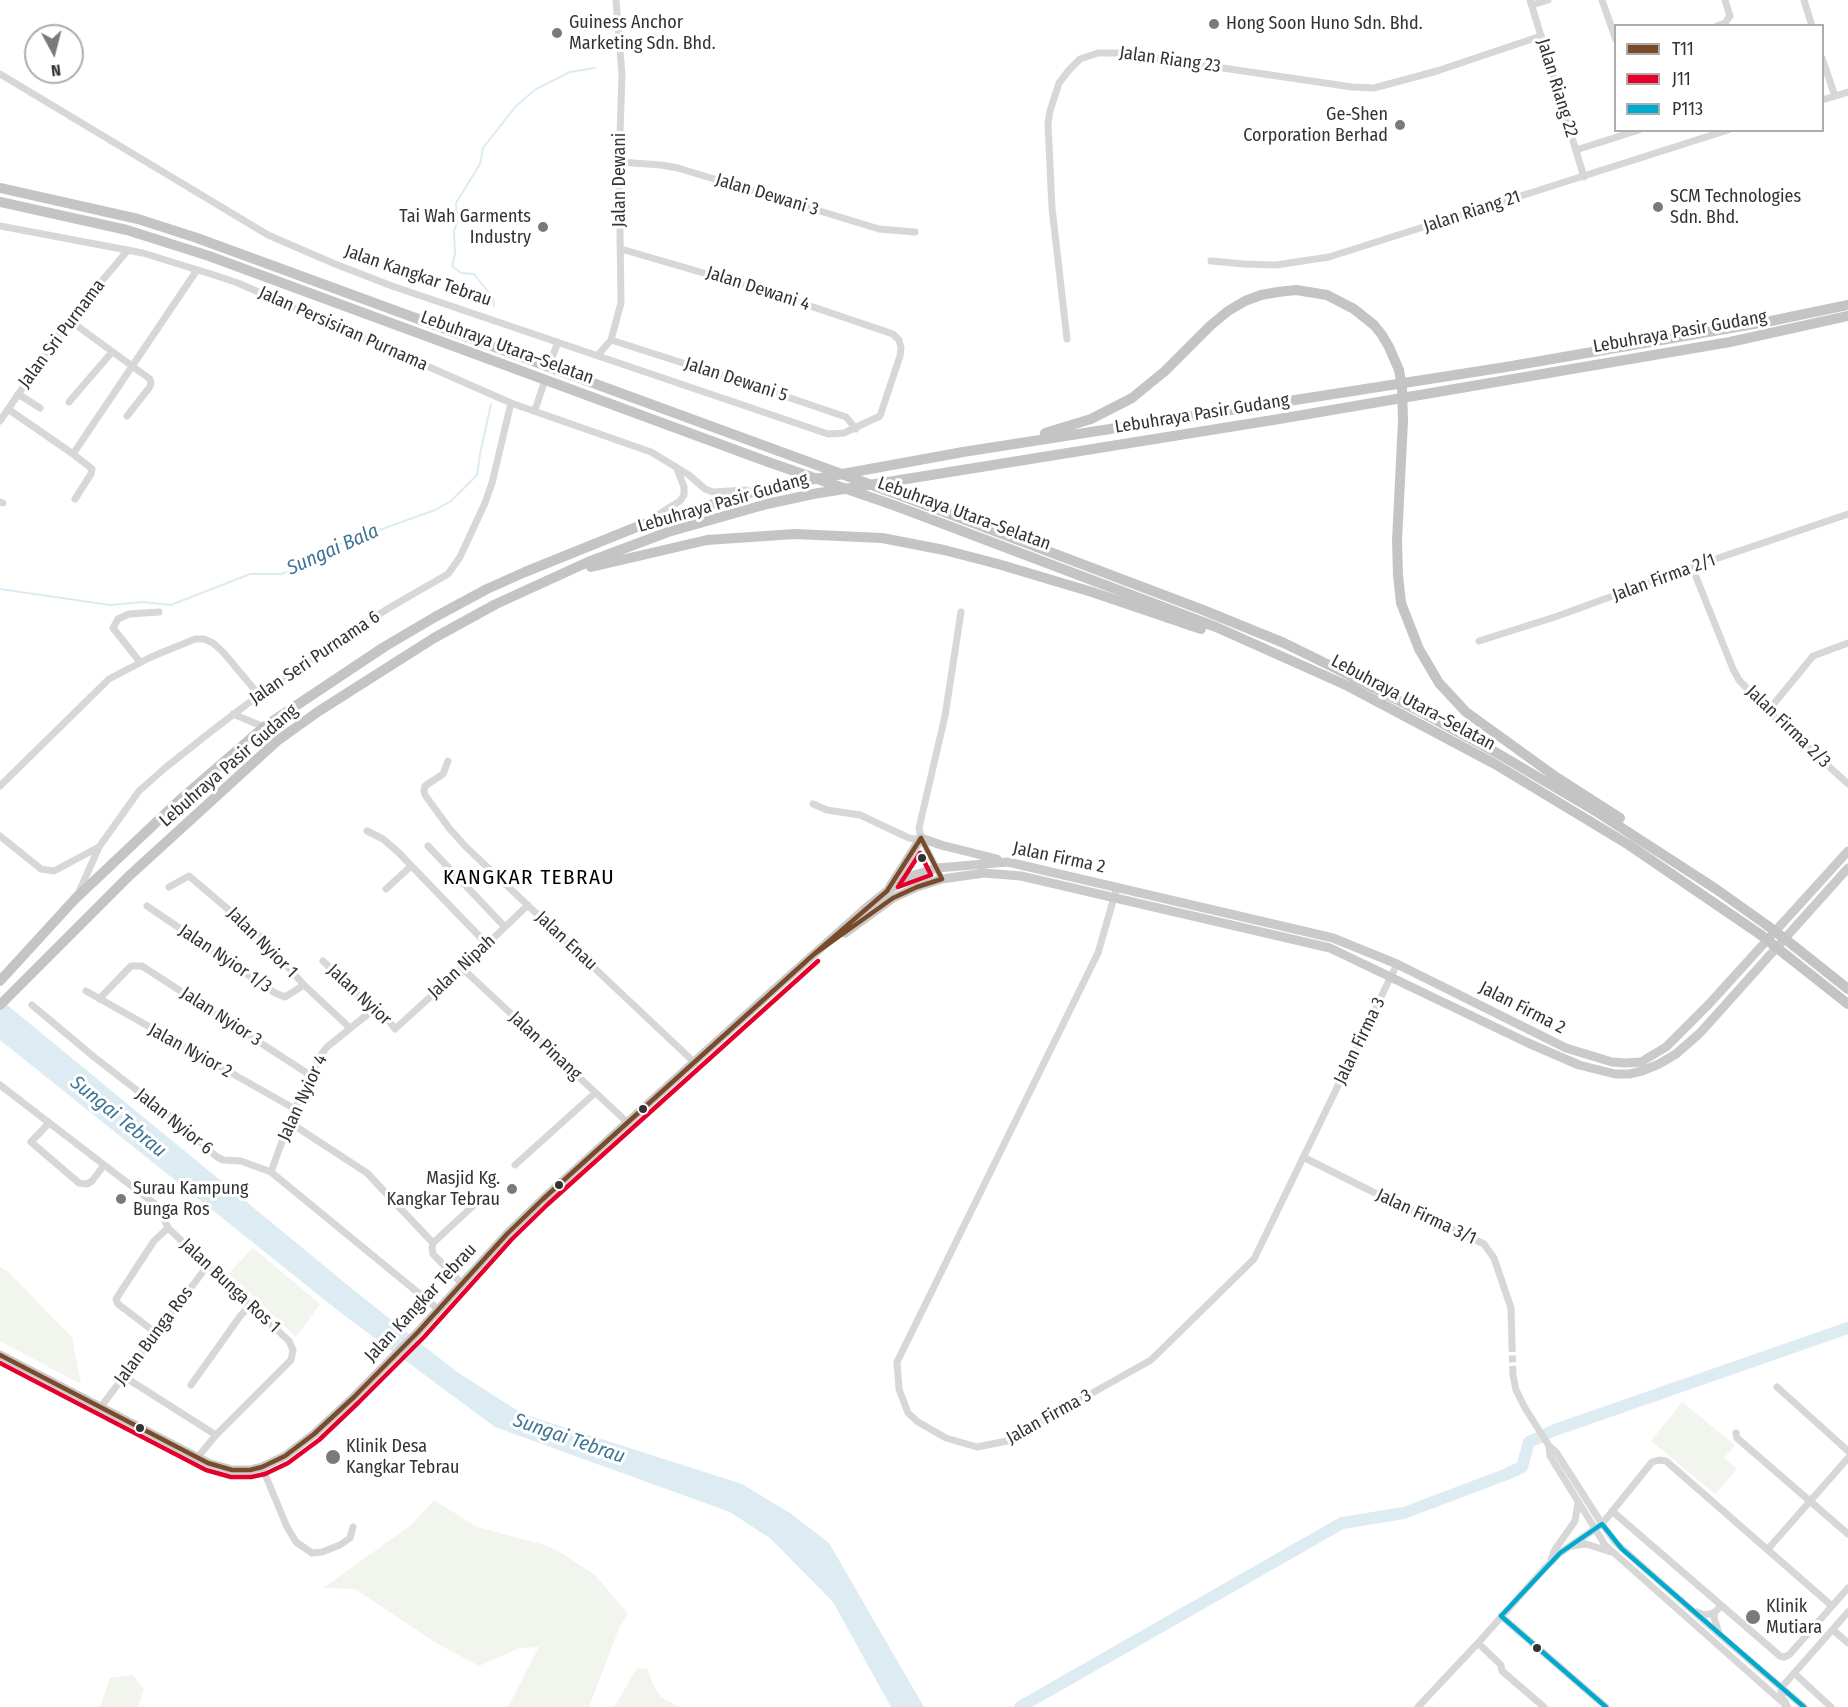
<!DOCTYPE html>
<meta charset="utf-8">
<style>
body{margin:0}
#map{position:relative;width:1848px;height:1707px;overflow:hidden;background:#fff;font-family:"Fira Sans Condensed",sans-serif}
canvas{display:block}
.legend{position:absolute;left:1614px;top:24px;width:210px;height:108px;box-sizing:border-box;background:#fff;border:2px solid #adadad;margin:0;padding:8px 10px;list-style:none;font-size:18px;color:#333}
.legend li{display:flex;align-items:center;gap:12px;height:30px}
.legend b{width:30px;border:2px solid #adadad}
.north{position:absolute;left:24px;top:24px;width:60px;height:60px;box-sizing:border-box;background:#fff;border:2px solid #adadad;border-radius:50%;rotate:173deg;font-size:16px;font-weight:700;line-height:24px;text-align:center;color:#333}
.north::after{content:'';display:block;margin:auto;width:21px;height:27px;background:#7a7a7a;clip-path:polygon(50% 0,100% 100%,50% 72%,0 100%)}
</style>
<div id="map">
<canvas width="1848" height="1707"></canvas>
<ul class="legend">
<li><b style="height:8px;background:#7a4b2a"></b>T11</li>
<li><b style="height:8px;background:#e4002b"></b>J11</li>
<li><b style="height:8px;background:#00a9ce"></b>P113</li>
</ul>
<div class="north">N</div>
</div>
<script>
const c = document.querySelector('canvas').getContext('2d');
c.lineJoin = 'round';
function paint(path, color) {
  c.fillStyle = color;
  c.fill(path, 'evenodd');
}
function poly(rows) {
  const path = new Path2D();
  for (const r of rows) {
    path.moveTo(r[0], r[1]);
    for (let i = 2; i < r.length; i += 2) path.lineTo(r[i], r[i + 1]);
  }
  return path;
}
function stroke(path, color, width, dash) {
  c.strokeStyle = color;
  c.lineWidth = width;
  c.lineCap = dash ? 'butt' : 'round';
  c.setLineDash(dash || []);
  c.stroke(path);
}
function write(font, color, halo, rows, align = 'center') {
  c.font = font + ' "Fira Sans Condensed",sans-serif';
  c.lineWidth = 6;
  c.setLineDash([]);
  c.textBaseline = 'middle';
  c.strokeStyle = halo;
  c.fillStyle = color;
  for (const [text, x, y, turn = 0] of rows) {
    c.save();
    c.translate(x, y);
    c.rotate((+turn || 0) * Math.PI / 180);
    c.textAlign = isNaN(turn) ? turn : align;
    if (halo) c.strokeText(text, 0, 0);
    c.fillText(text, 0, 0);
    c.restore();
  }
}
const green = poly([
 [253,1248,320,1304,296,1337,229,1273],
 [0,1267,7,1271,72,1337,81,1384,0,1341],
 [1682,1402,1735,1445,1724,1458,1737,1469,1715,1494,1651,1441],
 [434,1500,477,1527,545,1545,563,1554,595,1575,628,1614,619,1628,589,1707,508,1707,539,1647,519,1648,479,1666,436,1643,355,1589,323,1588,411,1525],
 [637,1668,648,1669,653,1685,661,1697,680,1707,614,1707],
 [133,1675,144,1690,138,1707,100,1707,110,1678]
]);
const water = poly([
 [0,999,356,1292,457,1372,523,1414,742,1484,790,1513,829,1543,924,1707,891,1707,833,1602,771,1539,730,1512,495,1427,341,1313,0,1040]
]);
const stream = poly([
 [494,306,493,298,474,274,461,273,452,266,455,254,454,231,457,222,456,203,480,164,483,148,516,106,536,89,570,72,595,68],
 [0,589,110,605,143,602,171,605,250,574,281,574,303,567,332,547,435,510,451,501,477,475,480,454,491,404]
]);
const river = poly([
 [1020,1707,1342,1523,1404,1513,1507,1474,1522,1467,1529,1442,1555,1430,1848,1328]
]);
const minorTunnel = poly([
 [1512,1345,1513,1375]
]);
const minor = poly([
 [1530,0,1584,177],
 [1602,0,1616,40],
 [1804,0,1812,26],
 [1532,5,1548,0],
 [1717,26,1725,23,1730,16,1725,0],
 [1822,58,1835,96],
 [0,74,268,235,335,264,392,286,828,434,844,433,880,416,900,356,901,348,899,340,893,334,769,292,621,249],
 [1822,100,1848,92],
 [1576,150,1639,130],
 [619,162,661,165,678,168,879,229,915,232],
 [0,226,143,253,214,275,238,283,511,403,651,452,689,475,705,489,713,492,746,490],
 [1211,261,1244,264,1276,265,1329,257,1728,130],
 [69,320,150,379,151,384,149,388,127,416],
 [1067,339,1052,208,1048,124,1050,111,1059,83,1069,70,1080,59,1098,53,1121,53,1352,87,1374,88,1437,71,1541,36],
 [611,340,761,388,846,417,856,429],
 [598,355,611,340,621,303,619,162,622,75,616,0],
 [551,360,558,342],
 [18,394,40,408],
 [69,402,112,352],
 [8,409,73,454,92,469,91,474,75,499],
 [535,410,543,386],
 [0,421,69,320,128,250],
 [73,454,197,270],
 [0,502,3,503],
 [653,518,680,501,684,495,684,487,677,469],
 [1692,567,1733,669,1739,680,1768,711,1848,784],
 [1479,641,1555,617,1692,567,1848,514],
 [140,662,113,628,118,619,129,614,159,612],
 [1768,711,1813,656,1848,643],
 [233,714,264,727],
 [448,761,443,774,425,786,424,791,425,795,449,828,466,847,695,1063],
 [0,786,109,679,151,657,195,639,204,639,213,643,223,652,259,695],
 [813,804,827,810,860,815,909,838,914,839,921,838],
 [367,831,383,839,398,852,482,939,484,947],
 [0,836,41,869,54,871,99,847,139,791,165,768,213,730,259,695,361,626,389,608,448,574,460,557,485,503,492,483,511,403],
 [428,846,505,927],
 [942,879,921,838,919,828,945,716,961,612],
 [169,887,189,876,262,938,304,985,350,1028],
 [1117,887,1098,953,897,1362,899,1389,908,1413,918,1422,946,1438,977,1447,1007,1441,1151,1360,1254,1259,1397,964],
 [386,889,411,866],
 [78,894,99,847],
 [147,906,275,993,285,997,304,985],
 [323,961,373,1010,377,1009,381,1010,395,1029,462,968,528,905],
 [462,968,628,1123],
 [86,991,295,1109],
 [99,999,131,966,142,966,310,1075],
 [32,1005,94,1057,174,1119,217,1157,223,1160,241,1161,271,1172,438,1309],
 [0,1085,159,1207,168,1228,289,1341,293,1350,291,1360,216,1435,197,1458],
 [289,1122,367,1173,433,1243],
 [48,1124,31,1142,79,1183,87,1184,92,1181,104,1165],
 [1303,1157,1371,1191,1484,1244,1494,1258,1511,1308,1512,1345],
 [515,1165,595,1093],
 [271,1172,289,1122,320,1056,327,1047,373,1010],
 [462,1284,433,1254,432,1248,433,1243,475,1204],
 [156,1333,118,1304,116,1299,154,1241,168,1228],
 [1513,1375,1516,1390,1525,1408,1549,1446,1556,1452,1602,1524,1616,1543,1720,1635,1804,1707],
 [123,1376,216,1435],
 [191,1385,241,1315,251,1305],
 [1777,1387,1848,1451],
 [100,1408,208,1265],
 [1736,1433,1737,1438,1848,1534],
 [1549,1446,1550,1456,1605,1545,1788,1707],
 [262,1467,287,1527,296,1542,312,1553,322,1552,340,1545,350,1538,353,1527],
 [1612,1511,1780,1656,1784,1657,1789,1655,1848,1588],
 [1572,1546,1586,1544,1611,1552],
 [1768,1549,1848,1458],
 [1551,1560,1554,1551,1575,1521,1578,1503],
 [1697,1612,1703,1615,1710,1614,1715,1612,1721,1606],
 [1715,1612,1714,1618,1719,1633],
 [1501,1616,1606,1707],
 [1833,1630,1848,1643],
 [1478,1643,1501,1665,1502,1671,1544,1707],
 [1794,1673,1831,1707],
 [1786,1703,1782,1698,1781,1688,1848,1612],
 [1418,1707,1478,1643,1543,1570,1560,1553,1602,1524,1652,1462,1659,1460,1666,1461,1832,1606]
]);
const major = poly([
 [889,888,921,838,941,845,997,859],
 [845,933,893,898,917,887,942,879,984,873,1021,876,1330,948,1526,1042,1579,1065,1615,1074,1629,1074,1642,1071,1659,1064,1676,1054,1700,1033,1848,868],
 [0,1355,208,1463,232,1470,250,1470,262,1467,285,1456,314,1434,354,1397,418,1332,507,1234,543,1199,768,995,868,906,887,891,914,875,937,868,1008,862,1333,938,1397,964,1566,1048,1612,1062,1626,1063,1641,1062,1666,1047,1709,1004,1848,851]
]);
const highway = poly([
 [0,188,138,219,197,238,795,457],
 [0,202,127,230,209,256,771,463],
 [1403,421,1397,541,1398,575,1401,603,1419,649,1439,683,1466,712,1556,777,1620,818],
 [1045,433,1091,419,1132,398,1165,371,1210,326,1228,311,1245,301,1261,295,1278,292,1296,290,1327,295,1354,309,1374,325,1382,335,1389,347,1399,370],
 [918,502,1203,610,1284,643,1335,668,1425,714,1497,753,1597,812,1716,889,1768,926],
 [896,506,1216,627,1348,686,1495,764,1629,845,1761,935],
 [591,567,707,540,795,534,882,538,944,550,998,564,1092,592,1201,629],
 [1794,946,1848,989],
 [1786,955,1848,1004],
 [0,981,75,899,182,798,264,727,384,647,435,617,487,589,525,572,644,524,767,488,804,481,963,452,1506,367,1771,321,1848,305],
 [0,1005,129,876,277,741,319,711,434,638,496,604,588,562,668,532,767,504,813,494,1279,419,1730,342,1848,316]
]);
const highwayBridge = poly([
 [1399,370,1402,387,1403,421],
 [795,457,918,502],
 [771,463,896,506],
 [1768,926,1794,946],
 [1761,935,1786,955]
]);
const bus1 = poly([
 [921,838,942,879,917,887,893,898,813,955,887,891,921,838],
 [0,1355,208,1463,232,1470,250,1470,262,1467,285,1456,314,1434,354,1397,418,1332,507,1234,543,1199,813,955]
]);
const bus2 = poly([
 [920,853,931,875,898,887,920,853],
 [0,1363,206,1470,231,1477,251,1477,265,1474,288,1463,319,1440,359,1402,424,1337,512,1239,548,1204,818,961]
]);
const bus3 = poly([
 [1501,1616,1560,1553,1602,1524,1622,1549,1804,1707],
 [1501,1616,1606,1707]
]);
const markers = [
 [1214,24,6,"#7a7a7a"],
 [557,33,6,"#7a7a7a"],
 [1400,125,6,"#7a7a7a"],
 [1658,207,6,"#7a7a7a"],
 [543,227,6,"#7a7a7a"],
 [922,858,5,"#333"],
 [643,1109,5,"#333"],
 [559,1185,5,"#333"],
 [512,1189,6,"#7a7a7a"],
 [121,1199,6,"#7a7a7a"],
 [140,1428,5,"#333"],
 [333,1457,8,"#7a7a7a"],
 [1753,1617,8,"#7a7a7a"],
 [1537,1648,5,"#333"]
];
const poiNames = [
 ["Guiness Anchor",569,23],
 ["Marketing Sdn. Bhd.",569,44],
 ["Hong Soon Huno Sdn. Bhd.",1226,24],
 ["Ge-Shen",1388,115,"right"],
 ["Corporation Berhad",1388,136,"right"],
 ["SCM Technologies",1670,197],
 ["Sdn. Bhd.",1670,218],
 ["Tai Wah Garments",531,217,"right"],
 ["Industry",531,238,"right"],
 ["Masjid Kg.",500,1179,"right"],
 ["Kangkar Tebrau",500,1200,"right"],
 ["Surau Kampung",133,1189],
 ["Bunga Ros",133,1210],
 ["Klinik Desa",346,1447],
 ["Kangkar Tebrau",346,1468],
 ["Klinik",1766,1607],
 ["Mutiara",1766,1628]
];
const streetNames = [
 ["Jalan Riang 23",1170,60,8],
 ["Jalan Riang 22",1557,88,73],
 ["Jalan Dewani",620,180,-90],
 ["Jalan Dewani 3",767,195,17],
 ["Jalan Riang 21",1472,212,-18],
 ["Jalan Kangkar Tebrau",418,276,19],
 ["Jalan Dewani 4",758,289,18],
 ["Jalan Persisiran Purnama",343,329,24],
 ["Lebuhraya Pasir Gudang",1680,332,-10],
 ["Jalan Sri Purnama",62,334,-53],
 ["Lebuhraya Utara–Selatan",507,348,20],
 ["Jalan Dewani 5",736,380,18],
 ["Lebuhraya Pasir Gudang",1202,414,-9],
 ["Lebuhraya Pasir Gudang",723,503,-16],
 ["Lebuhraya Utara–Selatan",964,514,20],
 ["Jalan Firma 2/1",1664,578,-20],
 ["Jalan Seri Purnama 6",315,658,-34],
 ["Lebuhraya Utara–Selatan",1413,703,28],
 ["Jalan Firma 2/3",1788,727,44],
 ["Lebuhraya Pasir Gudang",229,766,-41],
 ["Jalan Firma 2",1059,858,12],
 ["Jalan Enau",566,941,43],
 ["Jalan Nyior 1",262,943,45],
 ["Jalan Nyior 1/3",225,959,34],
 ["Jalan Nipah",462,967,-43],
 ["Jalan Nyior",359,995,43],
 ["Jalan Firma 2",1522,1008,27],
 ["Jalan Nyior 3",221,1017,33],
 ["Jalan Firma 3",1360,1041,-64],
 ["Jalan Pinang",545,1046,43],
 ["Jalan Nyior 2",190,1051,29],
 ["Jalan Nyior 4",303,1098,-65],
 ["Jalan Nyior 6",174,1122,39],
 ["Jalan Firma 3/1",1426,1217,25],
 ["Jalan Bunga Ros 1",230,1286,43],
 ["Jalan Kangkar Tebrau",421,1303,-47],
 ["Jalan Bunga Ros",154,1336,-53],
 ["Jalan Firma 3",1049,1417,-29]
];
const waterNames = [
 ["Sungai Bala",333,550,-24],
 ["Sungai Tebrau",118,1117,39],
 ["Sungai Tebrau",569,1439,19]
];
const quarterNames = [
 ["KANGKAR TEBRAU",529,878]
];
paint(green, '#f1f5ed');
paint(water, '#ddebf3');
stroke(stream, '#ddebf3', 2);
stroke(river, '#ddebf3', 12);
stroke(minorTunnel, '#d6d6d6', 7, [7, 3.5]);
stroke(minor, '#d7d7d7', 7);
stroke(major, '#cacaca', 9);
stroke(highway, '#c4c4c4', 10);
stroke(highwayBridge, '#c4c4c4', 10);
stroke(bus1, '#7a4b2a', 4.5);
stroke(bus2, '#e4002b', 4.5);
stroke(bus3, '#00a9ce', 4.5);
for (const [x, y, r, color] of markers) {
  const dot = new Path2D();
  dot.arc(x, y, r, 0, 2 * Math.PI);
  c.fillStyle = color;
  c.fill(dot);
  stroke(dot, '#fff', 2);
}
write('18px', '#333', '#fff', poiNames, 'left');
write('18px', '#333', '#fff', streetNames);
write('italic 20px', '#3f7597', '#fff', waterNames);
c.letterSpacing = '1.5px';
write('21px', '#000', '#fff', quarterNames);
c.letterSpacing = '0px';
</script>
